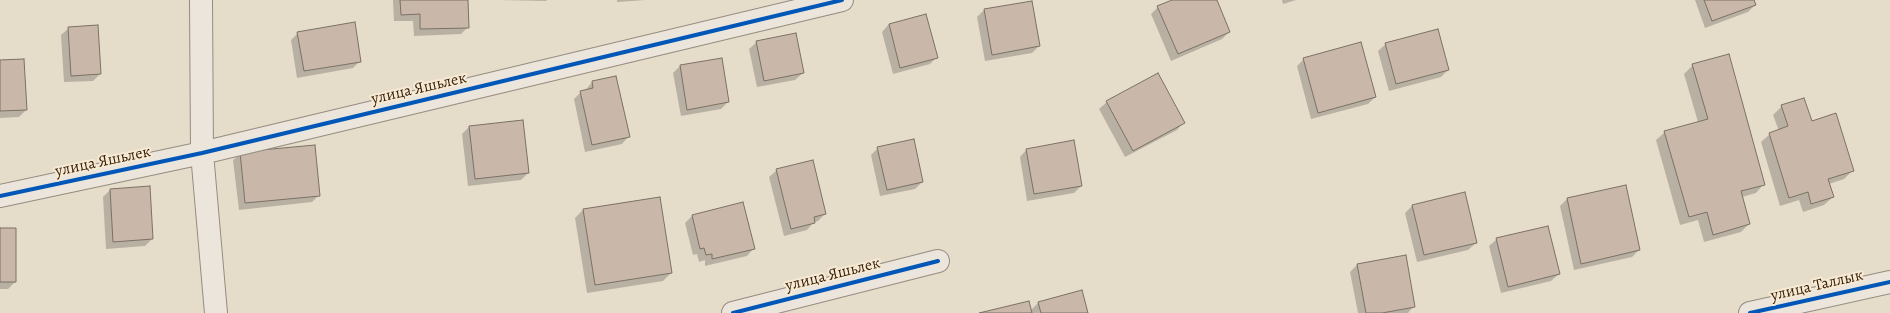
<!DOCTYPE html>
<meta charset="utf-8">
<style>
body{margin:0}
canvas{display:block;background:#e6dcca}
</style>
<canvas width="1890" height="313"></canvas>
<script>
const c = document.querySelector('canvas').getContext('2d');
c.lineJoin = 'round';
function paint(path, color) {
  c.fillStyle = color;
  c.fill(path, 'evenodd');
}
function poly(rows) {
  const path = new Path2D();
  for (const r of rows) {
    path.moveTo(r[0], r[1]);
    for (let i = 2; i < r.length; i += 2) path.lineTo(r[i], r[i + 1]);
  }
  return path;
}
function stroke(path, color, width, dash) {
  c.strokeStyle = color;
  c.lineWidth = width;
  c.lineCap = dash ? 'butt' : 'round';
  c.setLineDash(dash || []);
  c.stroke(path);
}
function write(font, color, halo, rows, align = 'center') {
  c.font = font + ' Alegreya,serif';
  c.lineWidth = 4;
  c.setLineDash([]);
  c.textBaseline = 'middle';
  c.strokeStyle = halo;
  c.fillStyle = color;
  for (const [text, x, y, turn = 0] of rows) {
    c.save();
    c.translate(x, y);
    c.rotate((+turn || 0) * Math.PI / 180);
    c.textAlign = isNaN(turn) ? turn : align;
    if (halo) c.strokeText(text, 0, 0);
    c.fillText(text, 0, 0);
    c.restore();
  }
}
const shadow = poly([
 [393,0,467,0,468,27,461,34,414,36,413,21,394,21],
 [498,0,547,0,546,1],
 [617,0,646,0,617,2],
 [1174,0,1216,0,1229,32,1222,39,1171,61,1151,14,1158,7],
 [1282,0,1296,0,1283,4],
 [1695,0,1753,0,1755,5,1748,12,1705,28],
 [984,10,1039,46,1032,53,985,61,977,17],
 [889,24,937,57,930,64,893,74,882,32],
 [69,28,100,74,93,81,64,82,61,35],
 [298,33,360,61,353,68,297,78,291,40],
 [757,42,803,73,795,80,757,87,749,49],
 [1386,44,1448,70,1441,77,1389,91,1378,51],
 [1304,59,1375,97,1368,104,1311,119,1297,66],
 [0,61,26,110,19,117,0,118],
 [1693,65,1764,184,1756,193,1742,197,1749,224,1741,232,1704,242,1698,220,1680,225,1656,140,1665,132,1698,122,1684,74],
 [680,66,728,102,721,109,681,116,673,73],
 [616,77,629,136,622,144,585,152,574,99,581,92,585,91,592,82],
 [1107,102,1184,122,1177,130,1125,157,1099,109],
 [1782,106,1811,122,1853,170,1844,179,1829,184,1833,197,1824,205,1803,212,1799,200,1780,206,1761,142,1770,134,1779,131,1773,115],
 [469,127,528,173,521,180,468,186,462,134],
 [878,148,922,182,915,189,880,196,871,155],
 [1027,149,1081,186,1074,193,1027,201,1020,157],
 [241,153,319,195,312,202,239,210,233,160],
 [777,170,825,214,818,221,814,222,807,230,784,236,769,177],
 [1625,186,1639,250,1632,257,1574,270,1560,206,1567,199],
 [110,190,152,239,145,246,106,249,103,197],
 [743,203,754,248,747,256,705,266,705,260,699,262,697,254,693,255,685,223,692,216],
 [1412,206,1476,243,1468,250,1417,262,1405,213],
 [583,210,671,273,663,281,587,293,575,218],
 [0,229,15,282,8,289,0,289],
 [1497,239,1559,274,1551,281,1501,293,1489,246],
 [1357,265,1414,306,1408,313,1358,313,1350,272],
 [1038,303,1087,313,982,313,1030,311]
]);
const building = poly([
 [400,0,468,0,469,28,420,29,420,14,401,15,400,0],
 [1172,0,1217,0,1230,32,1178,54,1157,6,1172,0],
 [1704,0,1754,0,1756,5,1712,21,1704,0],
 [1032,1,1040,46,992,55,984,9,1032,1],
 [926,14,938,58,900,68,889,24,926,14],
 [355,22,361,62,304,71,297,32,355,22],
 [98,25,101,74,71,76,68,27,98,25],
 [1438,29,1449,70,1396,84,1385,43,1438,29],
 [796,33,804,73,764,81,756,41,796,33],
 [1361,42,1376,97,1318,113,1303,58,1361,42],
 [1729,54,1765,185,1741,191,1750,224,1713,235,1707,212,1689,217,1664,131,1708,119,1692,64,1729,54],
 [722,58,729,102,687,110,680,65,722,58],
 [24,59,27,110,0,111,0,60,24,59],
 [1158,73,1185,123,1133,151,1106,101,1158,73],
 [616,76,630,137,592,145,580,91,593,88,592,81,616,76],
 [1804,98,1812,121,1836,113,1854,171,1828,179,1834,197,1811,204,1808,192,1789,198,1769,133,1788,126,1781,105,1804,98],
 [523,120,529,173,475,179,469,126,523,120],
 [914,139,923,182,887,190,877,147,914,139],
 [1074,140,1082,186,1034,194,1026,149,1074,140],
 [315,145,320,196,245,203,240,152,315,145],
 [813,160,826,214,814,217,815,223,791,229,776,169,813,160],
 [1626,185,1640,250,1581,264,1567,198,1626,185],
 [150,186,153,239,113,242,110,189,150,186],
 [1465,192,1477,243,1424,255,1412,205,1465,192],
 [660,197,672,273,595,285,583,209,660,197],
 [743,202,755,249,712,259,712,254,706,255,704,248,700,249,692,215,743,202],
 [1548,226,1560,274,1508,287,1496,238,1548,226],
 [0,228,16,228,16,282,0,282,0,228],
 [1406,255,1415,307,1382,313,1366,313,1357,264,1406,255],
 [1082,290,1088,313,1041,313,1038,302,1082,290],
 [1029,301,1032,313,979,313,1029,301]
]);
const minor = poly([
 [201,0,202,153,216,313],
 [0,196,202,153,842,0],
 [733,313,938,261],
 [1750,313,1890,282]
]);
const cycleway = poly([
 [0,196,202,153,842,0],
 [733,313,938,261],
 [1750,313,1890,282]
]);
const streetNames = [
 ["улица Яшьлек",419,89,-13],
 ["улица Яшьлек",103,162,-12],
 ["улица Яшьлек",833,275,-14],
 ["улица Таллык",1817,286,-13]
];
paint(shadow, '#0003');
paint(building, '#c9b8aa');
stroke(building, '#7a7165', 1);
stroke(minor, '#958c7f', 24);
stroke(minor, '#ebe5dc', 22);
stroke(cycleway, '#0057b8', 4);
write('16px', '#321902', '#f7ead4', streetNames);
</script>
